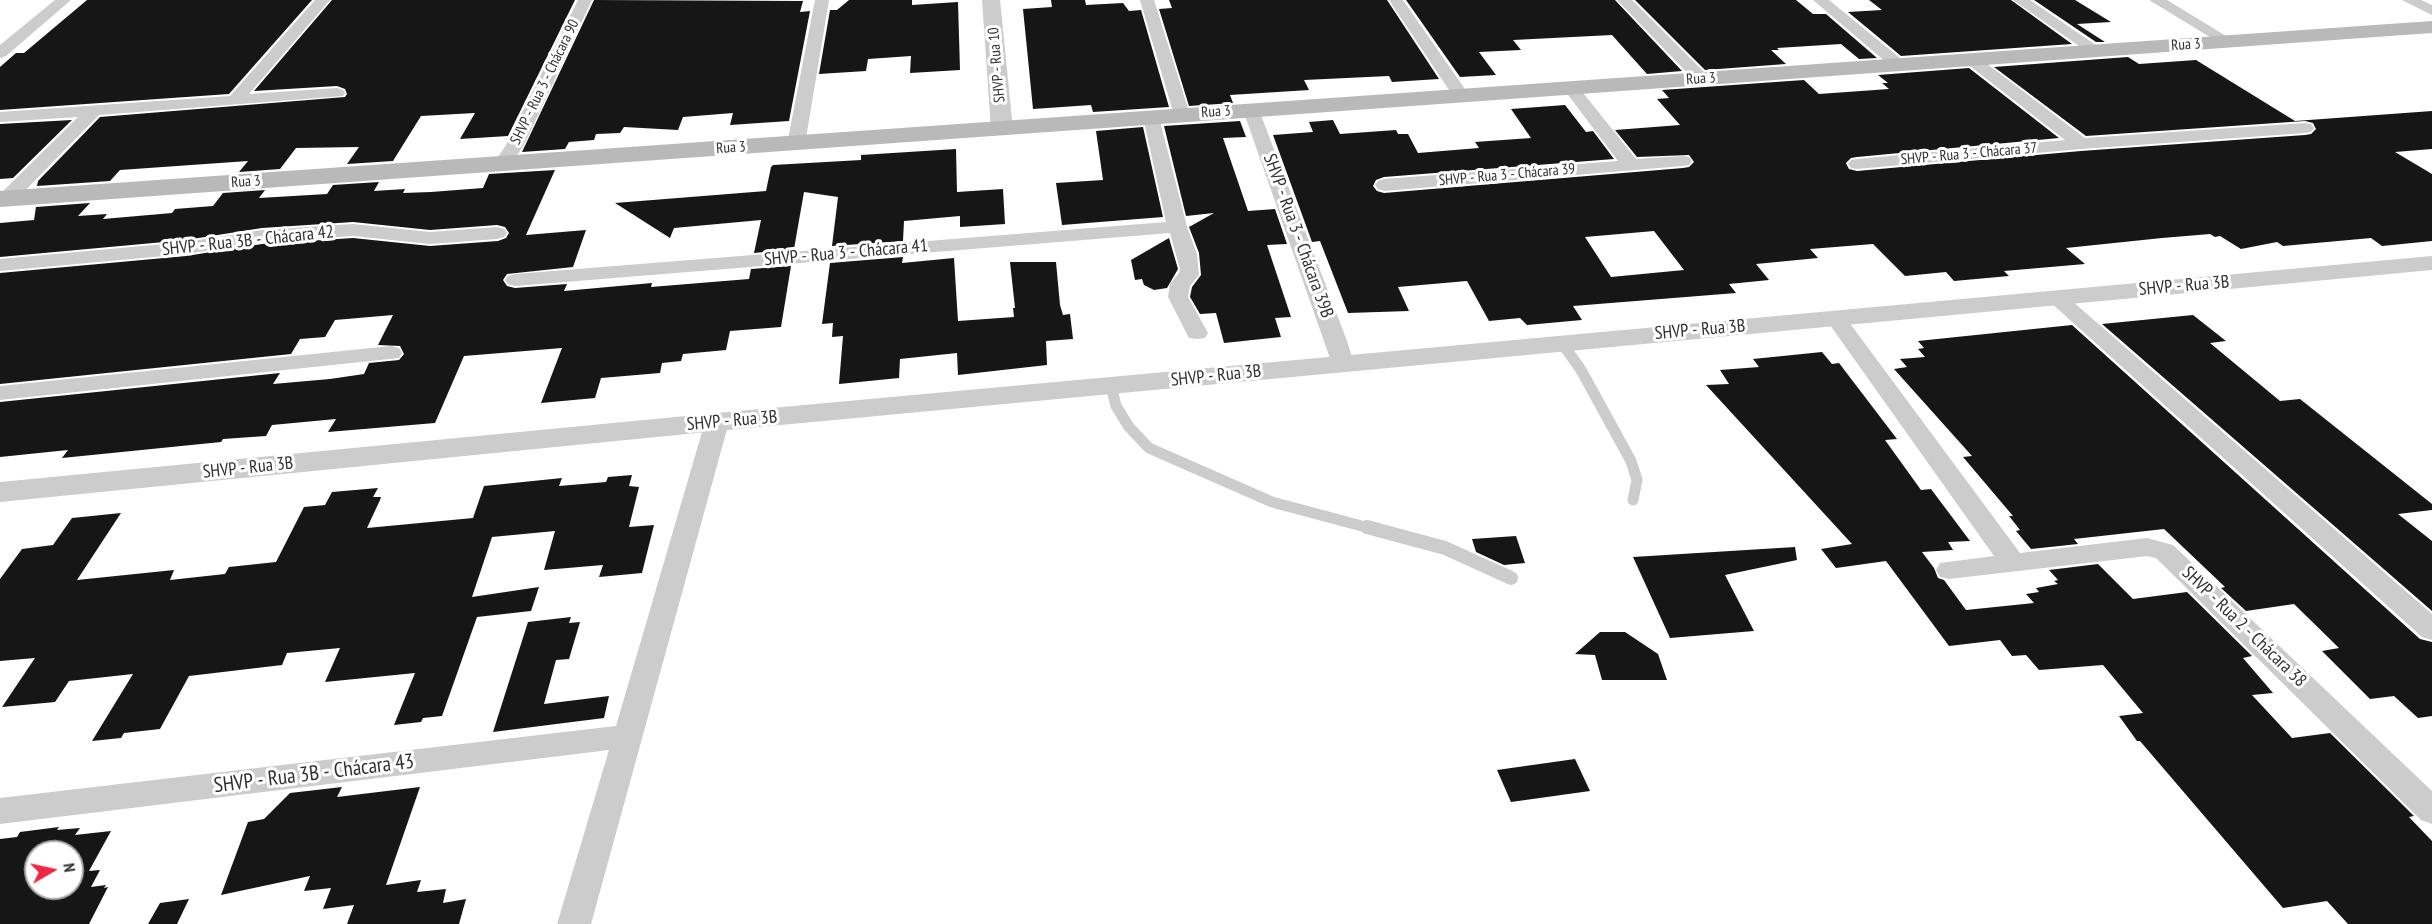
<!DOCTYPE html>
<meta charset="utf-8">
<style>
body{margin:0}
#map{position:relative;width:2432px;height:924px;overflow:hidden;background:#fff;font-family:"PT Sans Narrow",sans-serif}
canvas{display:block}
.north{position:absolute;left:24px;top:840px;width:60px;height:60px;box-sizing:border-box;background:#fff;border:2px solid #acacac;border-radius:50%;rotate:81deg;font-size:16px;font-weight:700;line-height:24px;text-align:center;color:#2f2f2f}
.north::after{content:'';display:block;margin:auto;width:21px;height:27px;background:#f12646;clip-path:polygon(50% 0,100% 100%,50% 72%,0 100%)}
</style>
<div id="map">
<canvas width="2432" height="924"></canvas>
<div class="north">N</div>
</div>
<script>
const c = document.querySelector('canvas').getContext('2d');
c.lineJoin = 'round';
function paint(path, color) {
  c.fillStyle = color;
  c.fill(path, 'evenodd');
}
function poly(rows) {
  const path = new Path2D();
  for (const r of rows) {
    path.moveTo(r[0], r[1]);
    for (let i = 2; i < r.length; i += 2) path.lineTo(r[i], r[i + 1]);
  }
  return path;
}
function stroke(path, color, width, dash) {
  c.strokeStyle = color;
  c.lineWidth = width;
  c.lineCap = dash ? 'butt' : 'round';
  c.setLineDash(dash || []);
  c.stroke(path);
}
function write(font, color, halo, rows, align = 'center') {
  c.font = font + ' "PT Sans Narrow",sans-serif';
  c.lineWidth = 6;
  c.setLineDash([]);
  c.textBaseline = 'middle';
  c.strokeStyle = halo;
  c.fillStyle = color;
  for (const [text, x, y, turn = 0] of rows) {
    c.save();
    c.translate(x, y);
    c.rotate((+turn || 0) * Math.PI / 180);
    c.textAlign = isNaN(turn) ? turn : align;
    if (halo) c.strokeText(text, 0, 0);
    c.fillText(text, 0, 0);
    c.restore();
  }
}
const building = poly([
 [87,0,312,0,229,94,0,110,0,67,16,53,24,53],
 [332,0,575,0,508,136,460,139,475,113,421,116,393,161,347,164,359,147,296,148,280,169,239,172,248,161,120,170,110,181,37,186,38,181,100,117,345,97,347,94,345,89,337,86,254,91],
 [594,0,803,1,800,12,810,11,789,121,730,125,733,113,683,117,678,130,624,127,620,133,596,134,594,140,569,142,565,149,522,152],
 [849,0,912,0,912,5,958,2,960,70,910,73,911,56,868,59,866,71,819,74,830,10,837,10],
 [1051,0,1085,0,1086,5,1123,3,1129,11,1141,10,1169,107,1093,112,1091,105,1033,109,1023,9,1052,7],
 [1169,0,1387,0,1439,79,1392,82,1389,76,1304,80,1309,90,1230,95,1233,103,1189,106,1159,9,1172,8],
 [1406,0,1615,0,1682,71,1647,74,1612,35,1513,40,1521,50,1479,52,1496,75,1460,77],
 [1635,0,1796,0,1813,14,1826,14,1877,58,1859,59,1841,44,1777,48,1779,50,1771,50,1786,64,1705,70],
 [1869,0,2011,0,2072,44,1901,56,1848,12,1882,10],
 [2034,0,2075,0,2111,22,2077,24,2105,42,2096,42],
 [2128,57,2139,64,2196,60,2295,121,2432,111,2432,149,2395,152,2432,174,2432,241,2382,246,2371,238,2283,246,2277,242,2241,249,2220,236,2215,237,2210,234,2162,238,2066,248,2085,264,2004,271,2009,276,1954,281,1946,272,1905,276,1873,244,1810,249,1818,258,1756,264,1769,280,1729,284,1736,293,1573,306,1582,320,1527,325,1520,318,1489,321,1467,281,1398,287,1409,311,1348,313,1320,241,1312,242,1273,135,1313,132,1309,122,1333,120,1340,134,1396,130,1398,134,1408,134,1418,153,1479,148,1475,142,1531,138,1511,109,1565,105,1586,132,1593,131,1614,159,1384,177,1376,180,1373,186,1377,191,1384,193,1683,168,1689,167,1694,162,1689,155,1637,157,1615,130,1680,125,1657,99,1669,98,1662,90,1804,80,1819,94,1889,89,1882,83,1888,83,1878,75,1969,68,2059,138,1857,157,1851,158,1846,163,1849,169,1857,171,2081,151,2305,135,2311,134,2316,129,2313,123,2305,121,2086,136,1994,67],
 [1654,231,1684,270,1611,277,1585,237],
 [72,120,13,178,0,179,0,124],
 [1240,121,1246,137,1223,138,1248,211,1275,209,1287,244,1267,245,1291,317,1275,318,1281,337,1224,343,1216,313,1200,314,1190,297,1192,287,1201,275,1199,253,1189,227,1214,213,1186,216,1164,126],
 [1143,127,1163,217,1062,225,1056,183,1103,180,1096,131],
 [956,149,957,192,1003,189,1005,224,960,227,960,216,904,221,903,241,832,246,838,197,804,192,794,249,754,253,761,220,674,228,670,238,615,203,766,191,771,167,773,165,861,160,861,155],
 [555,170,526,235,586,230,573,267,507,274,503,280,507,286,515,288,567,284,564,291,652,283,651,287,749,279,751,269,791,266,781,327,730,331,726,350,683,354,681,361,662,363,660,373,601,378,595,398,541,403,562,348,464,356,435,423,328,432,336,419,272,425,266,436,223,439,221,442,62,458,68,450,0,457,0,402,280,373,273,384,330,379,364,374,369,363,399,360,404,354,400,346,378,345,393,315,335,320,325,337,300,339,291,354,0,384,0,273,186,256,262,244,353,238,430,246,498,241,506,238,509,233,505,227,497,225,430,230,353,222,262,228,186,240,0,257,0,223,34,220,36,207,90,203,78,216,107,214,103,219,172,213,175,209,213,206,223,193,265,190,259,198,327,194,333,185,379,182,374,191,405,189,403,193,431,192,483,188,489,174],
 [1169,238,1178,269,1167,288,1154,290,1144,285,1142,279,1135,280,1131,260],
 [903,257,902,263,954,258,958,321,1014,317,1013,308,1015,308,1010,262,1056,262,1060,305,1063,315,1070,314,1073,339,1046,341,1047,365,958,375,957,353,900,359,899,378,839,384,843,336,832,337,833,323,822,324,830,263],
 [2193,315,2226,341,2210,343,2280,401,2300,399,2432,504,2432,510,2398,514,2432,541,2432,611,2102,324],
 [2072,325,2420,639,2432,642,2432,716,2418,718,2394,696,2370,699,2322,651,2339,648,2294,604,2246,611,2221,588,2225,587,2164,529,2074,539,2078,544,2031,549,2016,531,2020,530,2009,516,2013,516,1963,457,1972,456,1894,369,1907,367,1900,359,1925,357,1918,349,1924,348,1918,341],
 [1822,352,1832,364,1839,363,1897,439,1885,440,1921,490,1931,489,1970,541,1948,542,1953,550,1922,552,1934,568,1938,578,1944,580,1966,610,2034,603,2026,594,2039,592,2036,588,2058,584,2054,581,2058,580,2049,570,2098,564,2133,599,2187,592,2252,656,2243,658,2273,693,2252,695,2292,738,2330,733,2414,816,2409,817,2432,841,2432,924,2348,924,2327,901,2283,908,2140,741,2137,741,2119,716,2143,713,2103,665,2039,670,2026,655,2012,656,2000,640,1949,646,1886,561,1836,568,1821,549,1852,544,1706,385,1729,384,1720,370,1759,367,1753,359],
 [632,475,629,486,639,487,629,527,654,525,642,573,599,577,603,565,544,570,555,531,492,537,472,597,539,587,531,611,477,617,442,716,423,718,421,722,394,725,415,673,325,682,340,648,287,653,282,665,189,676,160,729,124,733,121,738,92,741,133,674,69,681,55,702,2,707,35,658,0,661,0,579,22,549,53,545,72,518,121,513,77,580,174,570,170,580,225,574,229,567,276,562,304,507,325,505,332,492,378,488,373,497,381,497,380,500,367,528,473,518,484,486,562,478,559,486,606,482,608,477],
 [1516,536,1525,563,1504,565,1476,552,1472,539],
 [1795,547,1797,560,1725,575,1754,631,1670,638,1633,557],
 [571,617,569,623,580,622,569,659,556,660,544,704,609,696,604,718,493,732,528,622],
 [1600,632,1625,632,1658,654,1667,680,1602,680,1595,655,1575,654],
 [1575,759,1590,791,1511,802,1497,770],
 [342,787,337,797,420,787,386,885,421,880,417,892,446,889,443,903,466,899,459,924,347,924,354,905,323,909,331,888,304,891,310,876,221,895,248,822,264,819,290,793],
 [59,827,57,830,80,828,75,835,111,831,89,871,100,870,91,887,106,885,104,888,108,887,89,924,0,924,0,839,17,837,20,832],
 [36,852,72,852,72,888,36,888],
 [189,899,177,924,148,924,160,903]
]);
const serviceFar1 = poly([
 [1562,343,1581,370,1631,461,1637,480,1633,500],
 [1111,386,1116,406,1129,427,1149,448,1272,502,1373,529]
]);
const service = poly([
 [1367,527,1445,548,1511,578]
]);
const minor = poly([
 [55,0,71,0,6,56,0,58,0,45,55,0],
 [315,0,330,0,249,94,337,88,343,90,345,93,343,96,99,115,13,203,0,203,0,194,78,117,0,122,0,112,230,96,315,0],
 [578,0,592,0,524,145,509,167,497,167,494,163,506,145,578,0],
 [815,0,829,0,805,144,802,148,796,149,790,148,787,144,815,0],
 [1140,0,1154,0,1190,115,1188,119,1182,120,1176,119,1174,115,1140,0],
 [1389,0,1403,0,1469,95,1467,99,1455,99,1389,0],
 [1617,0,1632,0,1708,76,1710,79,1708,82,1696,82,1617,0],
 [1813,0,1829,0,1905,62,1907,65,1905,68,1893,68,1813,0],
 [2013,0,2030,0,2106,52,2104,55,2092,55,2013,0],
 [2149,0,2167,0,2236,42,2228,47,2223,45,2149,0],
 [2402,0,2421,0,2432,5,2432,15,2402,0],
 [1972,55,1978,57,2085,138,2305,123,2311,124,2314,128,2311,132,2305,133,2081,149,1857,169,1851,168,1848,164,1851,160,1857,159,2065,140,1966,63,1964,60,1966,57,1972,55],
 [1570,82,1576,84,1636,159,1683,156,1689,157,1692,161,1689,165,1683,166,1384,191,1378,189,1375,185,1378,181,1384,179,1618,161,1562,87,1570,82],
 [1251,105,1259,110,1347,341,1354,364,1351,369,1343,371,1335,369,1332,364,1243,110,1251,105],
 [1151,112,1157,113,1159,117,1187,227,1197,254,1199,275,1190,286,1188,297,1208,333,1205,338,1197,339,1189,338,1168,297,1170,284,1179,273,1180,269,1170,233,515,286,508,284,505,280,508,276,515,274,1166,222,1143,117,1145,113,1151,112],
 [353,224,430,232,497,227,504,229,507,233,504,237,497,239,430,244,353,236,262,242,186,254,0,271,0,259,186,242,262,230,353,224],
 [2057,292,2064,294,2432,614,2432,640,2422,637,2050,302,2047,298,2050,294,2057,292],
 [1836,312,1843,314,2020,553,2147,538,2173,545,2432,791,2432,824,2421,820,2156,558,2147,556,1949,579,1940,577,1936,570,1940,563,1994,556,1825,318,1829,314,1836,312],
 [391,346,399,348,402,353,399,358,0,400,0,386,391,346],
 [717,415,725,417,729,422,591,924,557,924,609,750,0,824,0,798,616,726,705,422,709,417,717,415]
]);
const tertiary = poly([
 [982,0,1000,0,1013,129,1010,134,1002,135,994,134,991,129,982,0],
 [2432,256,2432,270,717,431,0,502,0,482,717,413,2432,256]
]);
const secondary = poly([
 [2432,21,2432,33,0,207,0,191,2432,21]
]);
const farStreetnames = [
 ["Rua 3",2186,45,-4],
 ["SHVP - Rua 10",997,65,-95],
 ["Rua 3",1701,79,-4],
 ["SHVP - Rua 3 - Chácara 90",545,82,-64],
 ["Rua 3",1216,112,-4],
 ["Rua 3",731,148,-4],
 ["SHVP - Rua 3 - Chácara 37",1969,154,-5],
 ["SHVP - Rua 3 - Chácara 39",1507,175,-5],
 ["Rua 3",246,182,-4]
];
const streetNames = [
 ["SHVP - Rua 3 - Chácara 39B",1298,236,70],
 ["SHVP - Rua 3B - Chácara 42",248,241,-6],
 ["SHVP - Rua 3 - Chácara 41",846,253,-5],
 ["SHVP - Rua 3B",2184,286,-5],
 ["SHVP - Rua 3B",1700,330,-5],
 ["SHVP - Rua 3B",1216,376,-6],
 ["SHVP - Rua 3B",732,421,-5],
 ["SHVP - Rua 3B",248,468,-6],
 ["SHVP - Rua 2 - Chácara 38",2244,627,44]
];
const nearStreetnames = [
 ["SHVP - Rua 3B - Chácara 43",314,774,-7]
];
paint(building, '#161616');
stroke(serviceFar1, '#ccc', 11);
stroke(service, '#ccc', 14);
paint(minor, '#ccc');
paint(tertiary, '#ccc');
paint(secondary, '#b9b9b9');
write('15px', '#2f2f2f', '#fff', farStreetnames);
write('18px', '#2f2f2f', '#fff', streetNames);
write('21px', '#2f2f2f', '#fff', nearStreetnames);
</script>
